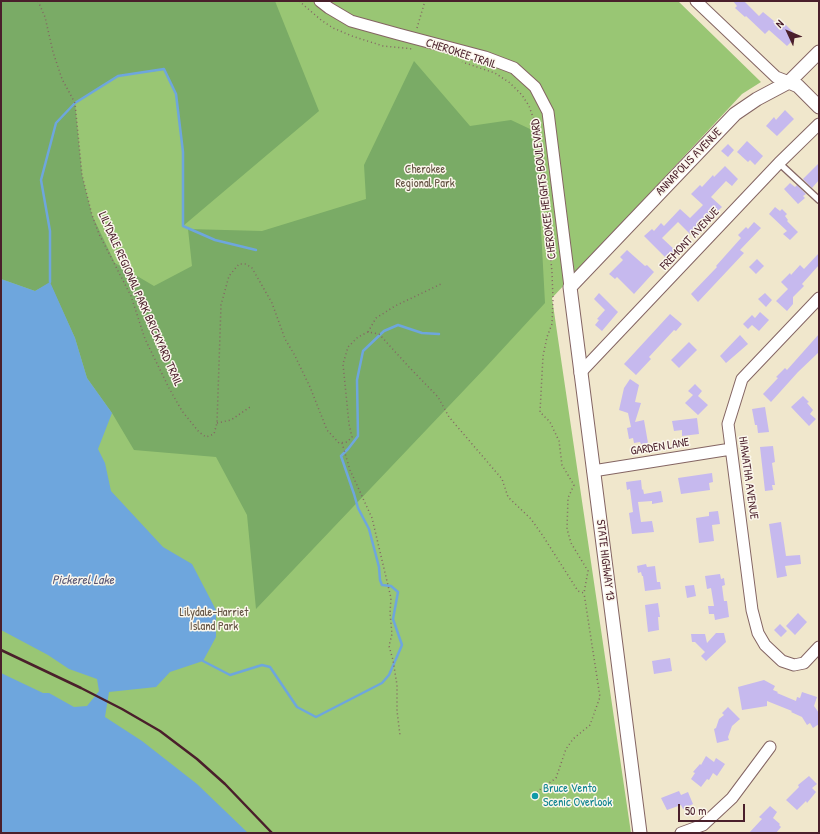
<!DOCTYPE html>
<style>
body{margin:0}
#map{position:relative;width:820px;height:834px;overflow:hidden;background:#f0e7cc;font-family:"Patrick Hand",sans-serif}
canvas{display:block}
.frame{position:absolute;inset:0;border:2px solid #4a1f2b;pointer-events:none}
.north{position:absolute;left:768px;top:12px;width:40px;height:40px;-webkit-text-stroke:3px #fbf7ec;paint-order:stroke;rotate:314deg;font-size:11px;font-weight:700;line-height:16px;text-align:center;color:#4a1f2b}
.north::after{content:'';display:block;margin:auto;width:14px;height:18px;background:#4a1f2b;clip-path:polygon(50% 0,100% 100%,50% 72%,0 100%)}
.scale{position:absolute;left:678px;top:804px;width:67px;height:18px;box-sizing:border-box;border:2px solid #4a1f2b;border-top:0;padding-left:5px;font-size:12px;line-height:14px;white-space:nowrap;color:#4a1f2b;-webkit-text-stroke:3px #fbf7ec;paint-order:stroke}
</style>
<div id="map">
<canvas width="820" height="834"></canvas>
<div class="frame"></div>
<div class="north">N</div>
<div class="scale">50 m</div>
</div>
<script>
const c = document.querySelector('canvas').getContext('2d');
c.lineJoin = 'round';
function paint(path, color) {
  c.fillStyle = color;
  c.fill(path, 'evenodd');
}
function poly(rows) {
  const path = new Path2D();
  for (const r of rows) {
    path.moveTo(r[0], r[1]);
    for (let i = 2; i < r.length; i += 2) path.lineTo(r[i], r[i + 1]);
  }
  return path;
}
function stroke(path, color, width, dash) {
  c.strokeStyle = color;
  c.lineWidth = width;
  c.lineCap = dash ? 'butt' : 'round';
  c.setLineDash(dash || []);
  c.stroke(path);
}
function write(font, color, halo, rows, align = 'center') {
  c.font = font + ' "Patrick Hand",sans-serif';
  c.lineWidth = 3;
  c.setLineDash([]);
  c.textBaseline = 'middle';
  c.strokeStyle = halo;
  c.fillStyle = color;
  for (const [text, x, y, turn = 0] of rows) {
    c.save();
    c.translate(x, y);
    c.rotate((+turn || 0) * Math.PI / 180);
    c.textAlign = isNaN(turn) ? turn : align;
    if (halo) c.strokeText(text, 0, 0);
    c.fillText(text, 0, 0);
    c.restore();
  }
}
const green = poly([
 [1,1,678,1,761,82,742,94,552,298,631,833,1,833]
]);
const forest = poly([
 [1,1,275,1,319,111,183,226,183,152,176,94,164,70,118,76,75,103,82,175,92,215,115,263,154,286,192,266,188,229,262,231,366,199,364,165,414,61,470,126,511,120,530,129,538,174,545,303,486,367,256,609,247,515,216,457,134,450,112,413,87,378,75,338,50,283,35,291,1,279]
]);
const water = poly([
 [1,279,35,291,50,282,75,338,87,378,112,413,98,449,105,463,111,491,163,547,192,564,216,610,216,637,203,661,170,672,156,687,109,692,105,717,142,741,197,784,248,833,1,833,1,673,43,693,49,693,74,707,87,706,99,691,97,679,69,669,48,655,1,630]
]);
const stream = poly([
 [50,282,50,231,41,180,56,123,75,103,118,76,164,69,176,94,183,152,183,226,215,240,256,250],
 [203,661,230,675,262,665,270,667,297,707,316,717,382,683,389,675,402,645,393,619,398,592,391,586,382,585,380,580,379,567,369,529,358,508,354,494,341,456,348,449,358,436,357,380,363,351,384,331,398,325,422,333,439,334]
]);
const building = poly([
 [733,1,744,1,759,16,763,12,780,26,784,23,794,33,792,35,795,38,787,46,769,30,765,34,746,16,745,17,735,8,737,6],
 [785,110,794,119,777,136,766,126,774,117,776,120],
 [747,141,763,156,755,165,750,160,748,162,737,152],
 [728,144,734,150,728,157,721,151],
 [819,163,819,180,812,188,803,179],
 [725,166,738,179,732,186,726,181,711,197,722,207,700,228,702,230,694,238,678,222,662,238,677,252,669,261,644,236,652,229,654,231,661,223,664,226,680,209,690,218,703,205,691,194,700,185,702,187,713,175,714,177],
 [790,183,795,187,797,185,806,194,803,196,805,198,798,204,784,189],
 [775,207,780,211,782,209,787,214,785,216,788,220,787,221,798,232,790,240,783,234,787,231,769,214],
 [754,222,761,228,740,250,744,253,698,302,691,294,717,267,716,266,741,238,738,235,746,227,748,229],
 [627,250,645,266,647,265,654,272,634,294,617,277,615,279,609,274,623,260,620,257],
 [819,253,819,265,802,284,804,286,793,297,793,304,787,311,776,301,788,289,781,282,790,273,791,275,800,265,804,269],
 [757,259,764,266,756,274,749,267],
 [599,293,618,312,602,331,595,325,599,320,597,319,605,310,594,299],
 [765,293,772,300,766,307,758,299],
 [760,312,769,320,759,331,752,325,748,329,743,324,752,315,755,318],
 [670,314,682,324,676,331,674,330,649,357,651,359,636,375,624,364],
 [819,334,819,352,798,372,771,402,763,394,778,378,776,377,785,368,787,370],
 [740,335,748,344,726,363,720,356],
 [689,342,697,350,679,368,671,360],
 [630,379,639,385,635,402,641,403,635,422,644,420,648,443,641,444,640,442,634,443,633,438,629,439,627,428,631,427,628,413,619,410,624,388],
 [695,384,702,391,698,396,708,405,698,415,685,403,693,395,688,391],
 [803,396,809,402,807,403,813,410,810,414,816,419,809,426,791,407],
 [765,407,769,432,758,433,757,425,755,425,752,409],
 [697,418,699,434,682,436,682,430,674,431,672,421],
 [773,446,775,462,772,463,775,485,772,485,773,490,765,491,760,447],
 [712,473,713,482,709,483,710,490,681,494,678,478],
 [641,480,642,490,643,489,644,494,661,491,663,502,652,504,652,501,638,502,641,522,652,521,654,532,632,534,629,513,633,512,630,489,627,490,626,482],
 [718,511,720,524,712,525,714,541,699,543,696,518,709,516,709,512],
 [781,522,786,556,800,555,801,564,785,566,787,576,777,578,769,524],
 [646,564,647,567,655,566,657,582,660,582,661,589,645,591,643,576,642,576,641,572,638,573,637,566],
 [720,574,721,579,724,578,725,585,722,586,724,601,727,601,729,617,715,620,714,614,709,614,708,606,714,606,711,588,707,589,705,576],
 [694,585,696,596,687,598,685,586],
 [658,603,660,617,658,617,659,630,648,632,645,605],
 [798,613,807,622,795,635,786,626],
 [780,624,787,631,781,637,774,630],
 [716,633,724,633,726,642,706,661,701,656,705,652,695,642,692,642,691,634,705,634,707,643],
 [670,658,672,671,654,674,652,661],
 [764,680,775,686,773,690,778,692,777,693,796,701,797,697,800,698,802,692,817,697,814,706,819,713,819,724,813,728,810,723,807,725,802,717,791,712,792,711,767,701,767,706,742,710,738,687],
 [728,707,740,719,732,726,728,737,729,740,717,743,714,729,716,728,719,719,724,715,722,713],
 [706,756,714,762,716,758,725,764,717,776,713,773,709,780,707,779,701,787,691,779,695,773,693,772,700,764,701,765],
 [809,776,817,784,812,788,816,792,807,803,806,801,797,810,786,800,799,787,798,785],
 [679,791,681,795,688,792,693,804,683,809,681,805,667,810,661,798],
 [770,806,777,812,773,818,780,824,779,825,781,827,776,833,749,833,762,819,759,817]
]);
const path = poly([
 [38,1,45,17,53,52,62,79,75,103,82,175,92,215,99,234,131,296,145,339,169,388,182,411,199,432,206,437,214,434,217,423,221,305,229,276,239,264,246,264,252,268,272,303,285,339,294,354,310,387,327,430,339,443,347,442,352,437,349,424,343,364,348,347,358,337,368,332,379,334,409,367,438,397,449,417,502,479,508,497,531,519,543,536,578,591,584,593,588,571,571,543,567,529,568,498,574,485,562,465,559,441,550,422,540,412,543,356,547,337,552,324,553,300,552,273,543,165,538,131,529,106,522,95,510,83,495,73,462,62],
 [299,1,321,20,333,28,352,36,383,46,414,49],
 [417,28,425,1],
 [368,332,376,318,395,306,441,284],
 [217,423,231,420,250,407],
 [342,443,350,470,372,518,391,598,390,613,392,634,389,646,393,660,397,685,397,711,400,735],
 [535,796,538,791,556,778,566,749,573,739,590,725,600,697,584,593]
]);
const service = poly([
 [779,163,819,200]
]);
const minor = poly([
 [320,1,329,8,351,21,398,34,485,57,514,68,535,87,548,112,570,287],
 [696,1,776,77,789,82],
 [819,298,742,379,728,424,752,610,758,633,765,645,782,661,794,665,804,663,819,647],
 [580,373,779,163,819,124],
 [593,471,731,449],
 [681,833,703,825,732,798,770,747]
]);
const tertiary = poly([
 [789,82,798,86,819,107],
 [640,833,570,287,735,114,757,99,789,82,819,52]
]);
const rail = poly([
 [1,650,81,688,122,709,160,731,197,759,225,784,272,833]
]);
const markers = [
 [535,796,4,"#0f9aa8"]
];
const streetNames = [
 ["CHEROKEE TRAIL",461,54,18],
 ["ANNAPOLIS AVENUE",689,162,-46],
 ["CHEROKEE HEIGHTS BOULEVARD",544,189,-97],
 ["FREMONT AVENUE",690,239,-47],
 ["LILYDALE REGIONAL PARK BRICKYARD TRAIL",140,299,66],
 ["GARDEN LANE",660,447,-9],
 ["HIAWATHA AVENUE",748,478,82],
 ["STATE HIGHWAY 13",605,560,83]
];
const parkNames = [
 ["Cherokee",425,170],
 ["Regional Park",425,184],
 ["Lilydale-Harriet",214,613],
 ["Island Park",214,627]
];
const cultureNames = [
 ["Bruce Vento",543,789],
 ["Scenic Overlook",543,803]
];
const waterNames = [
 ["Pickerel Lake",83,581]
];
paint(green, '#99c674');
paint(forest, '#7aab66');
paint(water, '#6ea6dd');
stroke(stream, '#6ea6dd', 2.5);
paint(building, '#c6b9ee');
stroke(service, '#846563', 8);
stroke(minor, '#846563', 13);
stroke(tertiary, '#846563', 15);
stroke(path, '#846563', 1.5, [1, 3]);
stroke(service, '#fff', 5.5);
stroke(minor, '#fff', 11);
stroke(tertiary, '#fff', 13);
stroke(rail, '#4a1f2b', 2.5);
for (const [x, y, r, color] of markers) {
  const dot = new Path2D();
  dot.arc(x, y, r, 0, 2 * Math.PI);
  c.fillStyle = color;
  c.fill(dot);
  stroke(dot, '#fbf7ec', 1.5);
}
write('12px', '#4a1f2b', '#fbf7ec', streetNames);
write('12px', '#625141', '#fbf7ec', parkNames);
write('12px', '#0d838f', '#fbf7ec', cultureNames, 'left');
write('italic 13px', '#585572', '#fbf7ec', waterNames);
</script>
